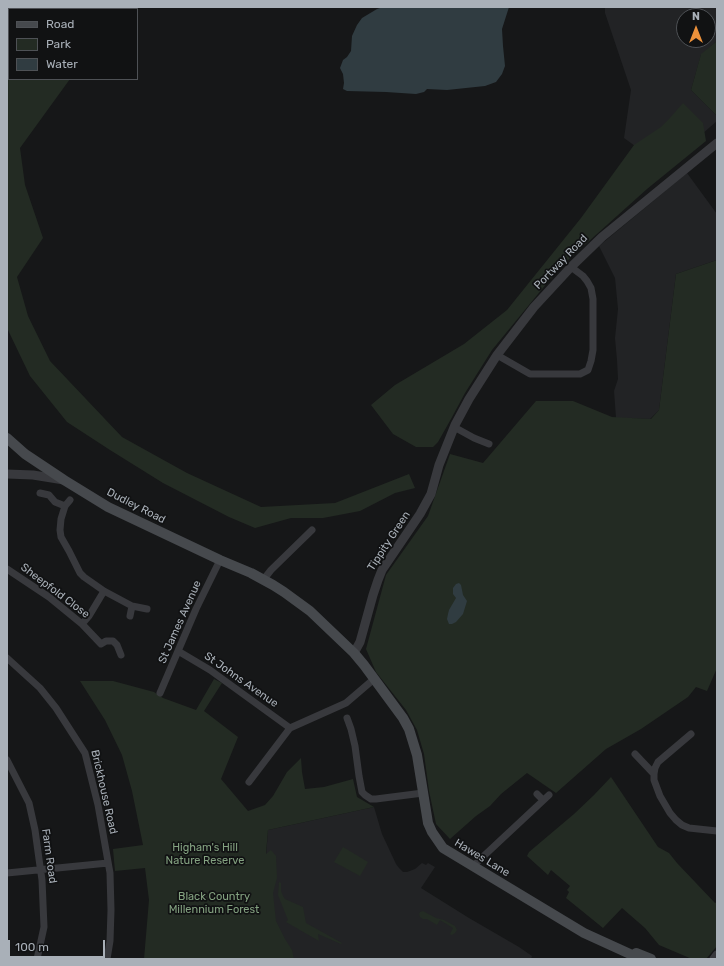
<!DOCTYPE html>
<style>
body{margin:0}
#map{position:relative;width:724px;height:966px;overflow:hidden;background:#161718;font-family:Rubik,sans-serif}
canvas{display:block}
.frame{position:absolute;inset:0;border:8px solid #a9b0b8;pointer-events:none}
.legend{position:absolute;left:8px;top:8px;width:130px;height:72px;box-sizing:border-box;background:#111213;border:1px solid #4e5155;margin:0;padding:5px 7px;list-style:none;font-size:12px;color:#a9b0b8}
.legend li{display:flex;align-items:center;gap:8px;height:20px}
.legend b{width:20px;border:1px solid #4e5155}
.north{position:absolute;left:676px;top:8px;width:40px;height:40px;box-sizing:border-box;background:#111213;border:1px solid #4e5155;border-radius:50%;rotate:0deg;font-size:11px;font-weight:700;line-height:16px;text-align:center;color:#a9b0b8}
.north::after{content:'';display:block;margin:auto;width:14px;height:18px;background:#ec913b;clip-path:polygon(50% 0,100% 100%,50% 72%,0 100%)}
.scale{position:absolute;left:8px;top:940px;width:97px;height:18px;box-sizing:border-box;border:2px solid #a9b0b8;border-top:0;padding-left:5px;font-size:12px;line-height:14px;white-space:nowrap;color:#a9b0b8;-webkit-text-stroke:3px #111213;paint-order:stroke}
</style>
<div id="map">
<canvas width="724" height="966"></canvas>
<div class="frame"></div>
<ul class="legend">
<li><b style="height:5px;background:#46494d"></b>Road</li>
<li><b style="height:11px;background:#232b23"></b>Park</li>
<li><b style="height:11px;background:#303c41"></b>Water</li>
</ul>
<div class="north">N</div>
<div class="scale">100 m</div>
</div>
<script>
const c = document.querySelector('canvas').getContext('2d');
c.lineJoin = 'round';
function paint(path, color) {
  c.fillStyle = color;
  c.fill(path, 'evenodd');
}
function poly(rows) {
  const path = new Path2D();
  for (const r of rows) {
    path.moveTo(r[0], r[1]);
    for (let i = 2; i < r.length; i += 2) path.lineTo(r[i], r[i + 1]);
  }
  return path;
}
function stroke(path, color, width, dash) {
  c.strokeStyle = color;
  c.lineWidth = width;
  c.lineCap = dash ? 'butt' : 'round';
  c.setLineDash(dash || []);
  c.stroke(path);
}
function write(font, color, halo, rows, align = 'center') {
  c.font = font + ' Rubik,sans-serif';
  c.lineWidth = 3.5;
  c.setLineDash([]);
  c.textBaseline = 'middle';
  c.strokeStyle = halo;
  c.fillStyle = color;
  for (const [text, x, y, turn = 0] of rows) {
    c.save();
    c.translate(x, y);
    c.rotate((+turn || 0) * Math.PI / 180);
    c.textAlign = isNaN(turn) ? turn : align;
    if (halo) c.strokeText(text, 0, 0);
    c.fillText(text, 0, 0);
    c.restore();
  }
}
const built = poly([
 [605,7,717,7,717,41,701,55,691,90,717,116,717,121,664,167,624,138,631,90,605,13],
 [684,16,708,16,708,40,684,40],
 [687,173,717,214,717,260,676,274,659,410,650,419,616,418,614,391,618,379,617,360,615,338,618,309,615,278,599,246],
 [374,807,382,834,396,864,399,868,403,872,407,872,415,869,422,863,426,865,428,863,435,867,421,888,469,918,519,947,532,956,531,959,265,959,261,925,268,830]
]);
const green = poly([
 [7,7,124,7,122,9,9,9,9,79,70,79,20,148,25,185,43,238,17,277,28,316,50,361,122,437,187,473,261,507,335,503,409,474,415,488,395,493,360,511,323,518,291,518,255,528,229,517,163,483,110,450,67,422,30,376,7,328],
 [717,41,717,116,691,90,701,54],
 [683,103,703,123,706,141,647,189,568,260,547,283,492,350,465,393,451,419,438,442,433,447,416,447,393,434,371,405,395,385,464,344,507,310,581,218,634,145,661,127,669,119],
 [717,260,717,668,707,691,696,687,688,697,641,729,606,749,556,793,527,773,501,794,490,806,476,816,450,839,436,824,429,791,424,754,417,730,406,710,376,672,366,649,386,575,428,516,450,454,483,463,536,401,573,401,612,417,651,419,659,410,676,274],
 [214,679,222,683,204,711,238,737,221,779,248,811,265,805,273,796,287,772,301,758,302,772,305,789,324,787,353,779,357,797,374,807,268,830,266,854,271,850,276,856,277,878,273,893,276,921,285,939,292,950,294,959,144,959,149,900,145,868,115,871,113,849,143,845,132,791,122,755,105,720,80,681,113,681,154,692,163,698,196,710],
 [611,777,658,847,669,853,677,863,715,903,717,902,717,946,706,959,692,959,659,945,645,928,622,908,603,928,566,898,569,892,567,890,570,886,551,870,548,875,527,856,529,852,574,814,594,795],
 [343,847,368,862,360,876,334,862],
 [279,882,281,883,281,891,283,896,285,899,303,907,306,923,342,943,341,944,318,934,319,941,286,922,288,920,278,895],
 [423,911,436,918,444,920,455,926,457,930,455,933,452,935,450,934,453,928,440,920,437,925,427,919,423,919,420,917,419,914,420,912]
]);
const water = poly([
 [383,7,509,7,502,29,503,46,505,66,502,74,496,82,485,86,447,90,427,89,424,92,416,94,386,92,347,91,343,89,344,83,343,74,340,68,343,60,347,57,351,51,352,36,357,25,362,18,377,9],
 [459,583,461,585,463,595,467,601,463,614,456,622,452,624,449,624,447,619,448,614,449,610,456,598,453,594,453,588,456,584]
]);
const stream = poly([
 [70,8,71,7]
]);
const minor = poly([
 [497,355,530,374,580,374,588,370,591,361,593,350,593,299,591,288,587,281,583,276,571,267],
 [454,427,474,438,489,444],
 [40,493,49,495,55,502,65,506],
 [70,500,65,506,61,519,60,530,61,537,69,551,80,573,84,577,104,591,89,616,82,624],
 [7,569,49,597,82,624,101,644,106,641,113,641,117,645,121,655],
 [264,579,271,570,312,530],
 [104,591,132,606,147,609],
 [130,616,132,606],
 [178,651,210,670,290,728],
 [7,658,40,688,56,708,85,753,98,805,110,873,111,910,110,941,107,959],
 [160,693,196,609,220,560],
 [347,718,351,729,355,746,359,776,362,792,365,795,371,799,376,799,423,793],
 [635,754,654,774,654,780,660,796,670,813,676,820,682,825,689,828,717,831],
 [7,760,29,803,35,830,39,859,42,880,44,927,37,959],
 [654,774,655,768,658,762,691,734],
 [249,782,290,728,346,703,374,679],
 [537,794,543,800],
 [473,866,549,795],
 [7,873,108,863]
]);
const tertiary = poly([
 [7,474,33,475,64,480],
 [354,653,360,642,373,595,378,580,382,570,420,514,431,494,439,465,455,425,469,399,497,355,534,307,571,267,602,237,717,143],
 [714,959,717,955]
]);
const secondary = poly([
 [7,438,25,454,64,480,108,507,220,560,251,573,273,585,284,592,310,611,354,653,364,665,403,718,409,729,417,755,428,823,432,832,443,848,584,933,641,959],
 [636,953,651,959]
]);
const streetNames = [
 ["Portway Road",561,262,-46],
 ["Dudley Road",136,506,27],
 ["Tippity Green",389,541,-57],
 ["Sheepfold Close",55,591,37],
 ["St James Avenue",180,622,-66],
 ["St Johns Avenue",241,680,35],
 ["Brickhouse Road",104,792,77],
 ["Farm Road",49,856,82],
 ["Hawes Lane",482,858,31]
];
const parkNames = [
 ["Higham's Hill",205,848],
 ["Nature Reserve",205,861],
 ["Black Country",214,897],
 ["Millennium Forest",214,910]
];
paint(built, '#222325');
paint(green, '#232b23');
paint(water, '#303c41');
stroke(stream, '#303c41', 2);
stroke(minor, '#38393d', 7);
stroke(tertiary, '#38393d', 9);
stroke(secondary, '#46494d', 10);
write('11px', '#a9b0b8', '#111213', streetNames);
write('11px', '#84a281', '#111213', parkNames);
</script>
